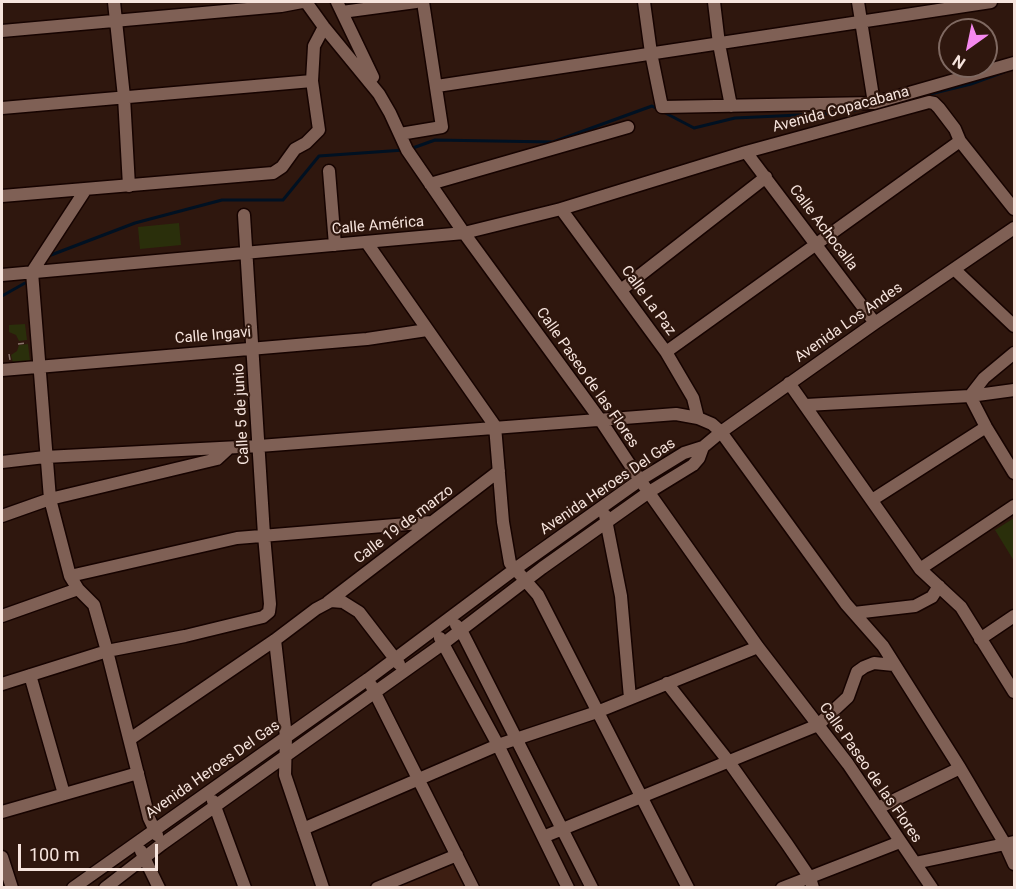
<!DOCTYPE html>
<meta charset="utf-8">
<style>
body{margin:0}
#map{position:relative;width:1016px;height:889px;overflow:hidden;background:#2f170e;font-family:Roboto,sans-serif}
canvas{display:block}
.frame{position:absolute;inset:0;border:3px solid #f6e4dd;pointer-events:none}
.north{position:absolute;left:938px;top:18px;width:60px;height:60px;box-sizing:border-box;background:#2f170e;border:2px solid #7f6961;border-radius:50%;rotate:213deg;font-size:16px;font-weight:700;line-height:24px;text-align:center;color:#f6e4dd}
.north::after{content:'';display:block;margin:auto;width:21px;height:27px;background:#f589ee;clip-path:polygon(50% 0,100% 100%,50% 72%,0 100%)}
.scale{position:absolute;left:18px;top:844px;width:140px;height:27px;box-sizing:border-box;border:3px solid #f6e4dd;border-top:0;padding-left:8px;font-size:18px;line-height:21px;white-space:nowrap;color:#f6e4dd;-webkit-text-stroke:4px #2f170e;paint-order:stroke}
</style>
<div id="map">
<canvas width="1016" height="889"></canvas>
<div class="frame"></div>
<div class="north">N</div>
<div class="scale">100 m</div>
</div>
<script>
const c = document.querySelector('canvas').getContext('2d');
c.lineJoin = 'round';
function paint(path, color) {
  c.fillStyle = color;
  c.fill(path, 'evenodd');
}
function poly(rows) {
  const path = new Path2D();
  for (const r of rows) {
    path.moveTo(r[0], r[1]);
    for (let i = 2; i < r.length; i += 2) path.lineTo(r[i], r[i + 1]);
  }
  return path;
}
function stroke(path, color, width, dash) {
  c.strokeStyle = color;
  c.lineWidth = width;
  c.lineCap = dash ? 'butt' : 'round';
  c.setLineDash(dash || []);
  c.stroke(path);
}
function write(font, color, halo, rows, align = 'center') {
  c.font = font + ' Roboto,sans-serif';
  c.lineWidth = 4.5;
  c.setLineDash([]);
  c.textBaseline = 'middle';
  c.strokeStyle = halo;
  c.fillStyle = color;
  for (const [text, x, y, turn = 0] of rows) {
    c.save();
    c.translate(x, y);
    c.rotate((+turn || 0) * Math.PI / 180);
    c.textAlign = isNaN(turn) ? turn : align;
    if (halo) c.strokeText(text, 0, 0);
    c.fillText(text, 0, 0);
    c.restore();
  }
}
const built = poly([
 [452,860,465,887,388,888]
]);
const green = poly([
 [179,223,181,245,140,249,138,227],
 [25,324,27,340,19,341,16,335,9,332,9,325],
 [28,344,30,361,13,363,11,355,17,351,19,345],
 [1014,518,1014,561,995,530]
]);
const stream = poly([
 [910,99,971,84,1004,72],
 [410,149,435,140,553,142,652,106,694,128,735,118,842,113,862,109],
 [51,255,135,223,222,200,283,200,319,156,404,150],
 [2,296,25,283]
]);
const path = poly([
 [18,344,27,343],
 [9,354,10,360]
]);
const minor = poly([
 [114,2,124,97,129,186],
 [306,2,324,27,379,94,390,113,407,150,464,233,599,418,640,480,758,647,848,764,932,888],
 [337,2,373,77],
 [644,2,651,53,662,107,874,103,1014,63],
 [714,2,719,44,731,106],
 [858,2,874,103],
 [342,12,416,2],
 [2,31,281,6,302,2],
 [437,86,991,2],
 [2,108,312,81],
 [400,134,442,127,423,2],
 [746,152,875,323],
 [329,171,335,245],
 [430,184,628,127],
 [86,189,32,272,50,499,70,576,78,589,94,605,107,651,149,818,157,835],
 [2,196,273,173,282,167,295,149,306,143,319,130,312,81,314,46,324,27],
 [561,209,666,352,693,398,698,418],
 [367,243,495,426,503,522,510,563,538,595,688,888],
 [954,269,1014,326],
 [2,275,464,233,561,209,746,152,929,102,934,103,939,108,955,129,960,141,1014,209],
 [621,290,766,177],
 [666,352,960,141],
 [1014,353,984,378,970,396,986,427,1014,473],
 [2,370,367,339,427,330],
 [789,383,920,569,961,607,1014,692],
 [806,405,970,396,1014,390],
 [2,462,45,457,259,446,676,414,698,418,712,424,721,432,846,604,883,646,960,768,1005,844,915,863],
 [872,500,986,427],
 [605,515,621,596,630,698],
 [2,516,50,499,217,459,229,448],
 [920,569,1014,506],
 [70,576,237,538,432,522],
 [328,602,499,471],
 [854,613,915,606,932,597,939,586],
 [2,616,78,589],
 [456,625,461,630,592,888],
 [440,638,498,745,568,888],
 [980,639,1014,616],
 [275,640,286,737,285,775,323,888],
 [30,675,64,794],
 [667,683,729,762,787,844,810,878,813,888],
 [2,684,107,651,185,636,263,617,269,612,270,604,264,535,244,215],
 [371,685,473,888],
 [130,739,275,640,316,609,331,601,343,602,359,612,399,664],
 [213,801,245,888],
 [878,808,960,768],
 [2,812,138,773],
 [303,829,498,745,597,712,758,647],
 [543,837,818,725,848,697,857,672,864,667,874,663,894,665],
 [1014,842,1005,844,1014,864],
 [141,851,159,888],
 [2,857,12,888],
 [73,888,368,679,515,569,640,480,684,453,703,447],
 [105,888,162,844,444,643,542,568,649,492,693,465,699,458,703,447,721,432,875,323,1014,228],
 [377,888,457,855],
 [782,888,900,842]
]);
const streetNames = [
 ["Avenida Copacabana",841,110,-15],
 ["Calle América",378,226,-5],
 ["Calle Achocalla",823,228,53],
 ["Calle La Paz",648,301,54],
 ["Avenida Los Andes",849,323,-35],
 ["Calle Ingavi",213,336,-5],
 ["Calle Paseo de las Flores",587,378,55],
 ["Calle 5 de junio",242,414,-93],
 ["Avenida Heroes Del Gas",608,487,-34],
 ["Calle 19 de marzo",404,525,-37],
 ["Avenida Heroes Del Gas",213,770,-35],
 ["Calle Paseo de las Flores",870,773,55]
];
paint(built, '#3d1e12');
paint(green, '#2a2f0b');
stroke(stream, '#012', 3);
stroke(minor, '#160300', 15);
stroke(path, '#8a746c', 1.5, [6, 3]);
stroke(minor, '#7f6055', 12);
write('15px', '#f6e4dd', '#2f170e', streetNames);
</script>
